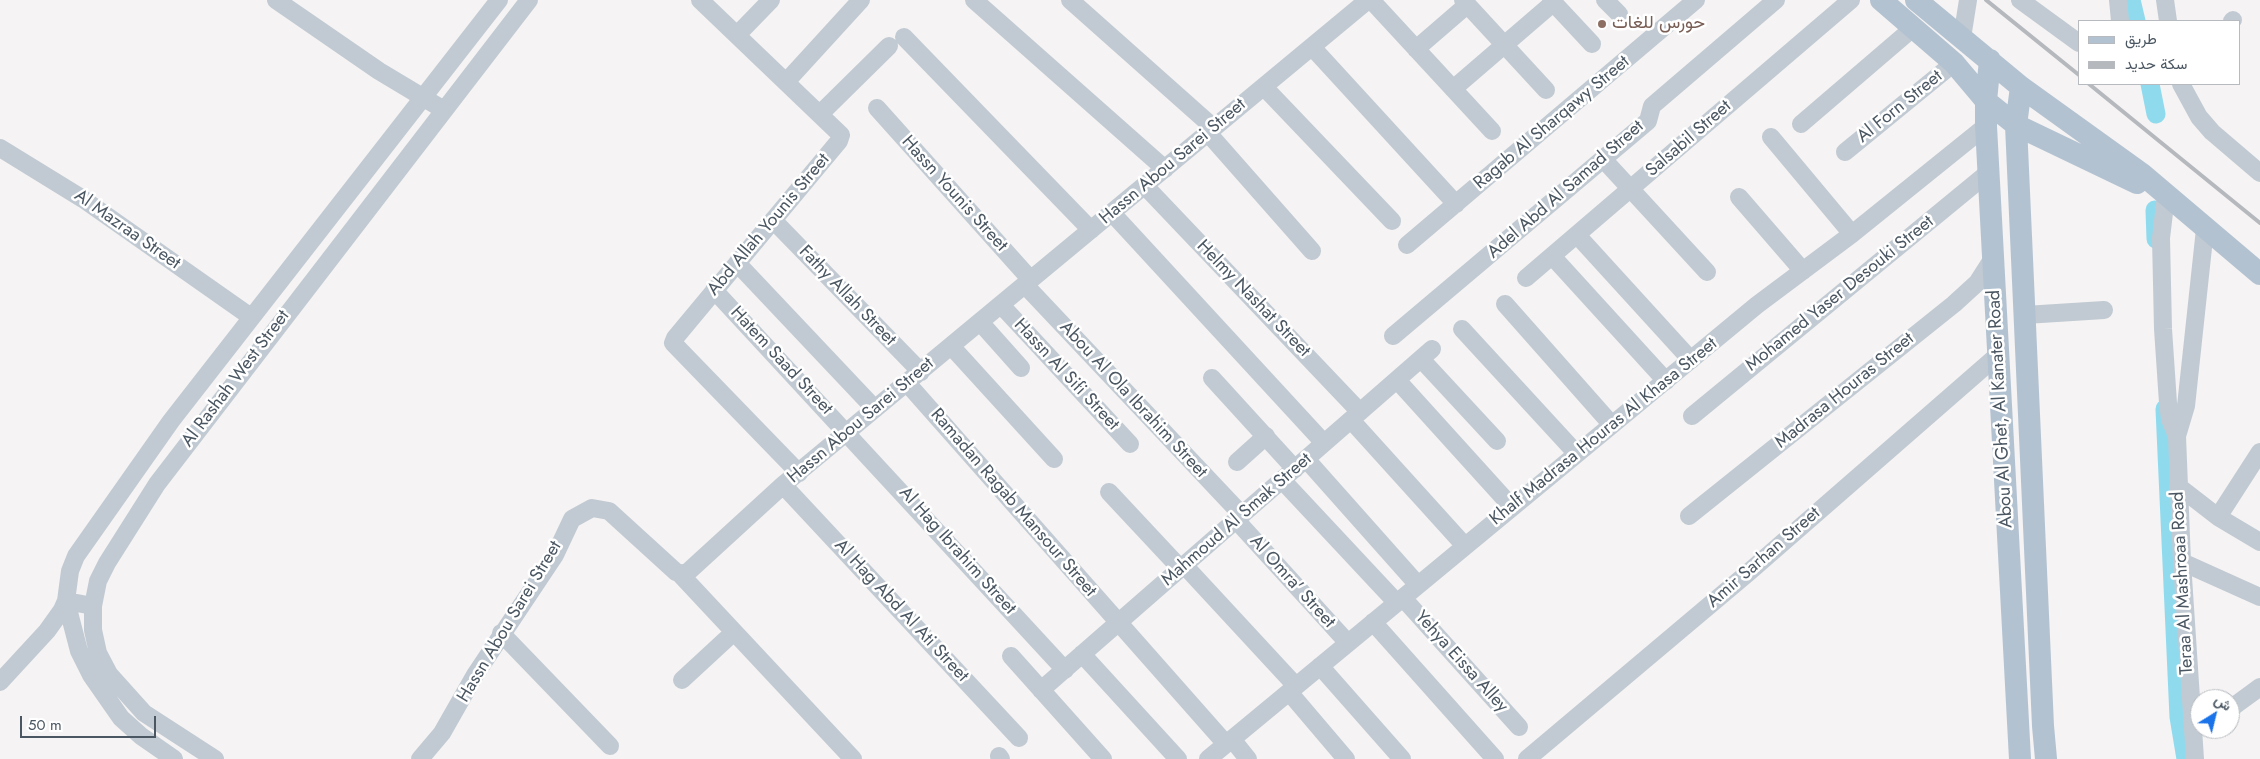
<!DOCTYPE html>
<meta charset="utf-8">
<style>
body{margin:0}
#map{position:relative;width:2260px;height:759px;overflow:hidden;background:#f5f3f3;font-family:Jost,Vazirmatn,sans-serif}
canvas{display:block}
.legend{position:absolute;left:2078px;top:20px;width:162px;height:65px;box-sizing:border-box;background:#fff;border:1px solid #b7bbc0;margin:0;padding:6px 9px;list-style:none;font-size:15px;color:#4a5661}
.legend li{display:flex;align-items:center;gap:10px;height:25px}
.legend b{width:25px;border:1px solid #b7bbc0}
.north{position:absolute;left:2190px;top:689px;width:50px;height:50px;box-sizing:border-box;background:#fff;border:1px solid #b7bbc0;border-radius:50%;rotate:36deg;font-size:14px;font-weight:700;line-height:20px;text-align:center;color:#4a5661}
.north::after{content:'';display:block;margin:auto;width:18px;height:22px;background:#1a73e8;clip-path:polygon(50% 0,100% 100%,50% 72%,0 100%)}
.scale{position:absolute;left:20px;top:716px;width:136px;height:22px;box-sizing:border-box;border:2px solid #4a5661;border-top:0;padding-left:6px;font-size:15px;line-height:18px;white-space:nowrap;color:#4a5661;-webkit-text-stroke:4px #fff;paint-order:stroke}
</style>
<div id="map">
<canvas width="2260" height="759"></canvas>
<ul class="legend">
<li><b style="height:6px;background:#b3c2d1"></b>طريق</li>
<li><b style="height:6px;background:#b5b8bd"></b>سكة حديد</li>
</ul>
<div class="north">ش</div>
<div class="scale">50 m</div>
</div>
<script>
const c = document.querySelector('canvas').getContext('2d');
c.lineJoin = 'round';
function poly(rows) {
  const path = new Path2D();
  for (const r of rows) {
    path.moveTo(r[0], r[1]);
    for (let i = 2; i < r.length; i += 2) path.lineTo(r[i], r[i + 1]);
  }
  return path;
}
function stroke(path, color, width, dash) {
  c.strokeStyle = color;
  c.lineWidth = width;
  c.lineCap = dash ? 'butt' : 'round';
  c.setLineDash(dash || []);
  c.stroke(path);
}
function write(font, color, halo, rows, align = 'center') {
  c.font = font + ' Jost,Vazirmatn,sans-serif';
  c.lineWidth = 5;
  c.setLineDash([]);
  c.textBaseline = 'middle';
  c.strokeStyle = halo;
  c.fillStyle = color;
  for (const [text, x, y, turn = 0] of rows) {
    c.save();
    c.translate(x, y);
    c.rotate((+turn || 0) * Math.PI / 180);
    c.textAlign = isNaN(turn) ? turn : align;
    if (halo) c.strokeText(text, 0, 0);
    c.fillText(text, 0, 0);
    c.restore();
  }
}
const canal = poly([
 [2131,0,2136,21],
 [2150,84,2156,114],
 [2155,210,2156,239],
 [2165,409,2179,717,2186,759]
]);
const minor = poly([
 [276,0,379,71,444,110],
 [700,0,841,135,839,141,675,338,673,343,799,473],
 [974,0,1165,169],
 [1070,0,1214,128],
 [1371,0,1492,131],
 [1463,0,1546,90],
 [1551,0,1592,44],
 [1605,0,1619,14],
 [2020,0,2079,43],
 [2118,0,2120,21],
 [2165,0,2168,21],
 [2232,21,2233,20],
 [737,35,771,0],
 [904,37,1091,230],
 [1962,38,1968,0],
 [1312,47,1456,204],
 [1416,49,1467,5],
 [786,82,861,0],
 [2181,84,2199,117,2212,132,2260,173],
 [1264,87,1392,221],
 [1453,89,1553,3],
 [877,108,1031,280],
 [820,114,889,46],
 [1801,124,1913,28],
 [1208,133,1312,251],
 [1771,137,1852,234],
 [0,148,83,199,251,317],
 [1845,152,1954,63],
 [1603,159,1707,272],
 [1145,186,1360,412],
 [2166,196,2161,238,2163,329,2168,403,2170,419,2177,436,2182,562,2195,759],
 [1739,197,1803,271],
 [1112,213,1324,443],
 [773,220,921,372],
 [1577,235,1691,360],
 [1407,245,1696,0],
 [1552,256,1666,381],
 [737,263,875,409],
 [1526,278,1851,0],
 [1025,285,1242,515],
 [714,290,1065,670],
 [1505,304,1612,425],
 [1001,305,1130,444],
 [2025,315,2104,310],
 [980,322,1021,368],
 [1462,329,1577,454],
 [1393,336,1648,121,1652,106,1776,0],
 [951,346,1054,459],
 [1421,359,1497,441],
 [1212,378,1295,469],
 [1397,380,1512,507],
 [907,383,1226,744],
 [1692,416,1989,172],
 [1351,420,1465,546],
 [2177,436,2186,406,2205,229],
 [1306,459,1418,585],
 [1237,462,1266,436],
 [1282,480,1397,603],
 [783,485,1019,738],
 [2178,486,2218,517,2260,542],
 [1109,492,1181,569],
 [1689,516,1954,304,1977,283,1993,258],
 [2218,517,2260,452],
 [1236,520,1348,643],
 [2182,562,2260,597],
 [1184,565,1296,686],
 [680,574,853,759],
 [1403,598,1519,727],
 [1373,622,1495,759],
 [501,633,610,746],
 [1082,654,1178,759],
 [1011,656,1103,759],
 [1320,666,1402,759],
 [682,680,734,632],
 [0,682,47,631,62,610,66,601,93,606],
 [1041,690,1432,349],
 [1289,692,1346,759],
 [2230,709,2260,687],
 [1232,739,1248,759],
 [999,756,1001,759],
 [174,759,141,736,121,718,91,675,79,651,66,601,70,571,76,556,171,421,499,0],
 [215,759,144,713,109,674,98,653,93,630,93,606,98,581,107,563,157,484,529,0],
 [420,759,442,733,475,675,555,555,572,519,592,508,609,511,676,572,683,574,689,571,783,485,1368,0],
 [1208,759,1757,305,1852,234,1986,126],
 [1527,759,1749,572,1999,354]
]);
const major = poly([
 [1881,0,1954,63,1986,101,2016,125,2137,183],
 [1916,0,2021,87,2142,174,2260,274],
 [1990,60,1986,101,1986,126,2020,759],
 [2021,87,2016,125,2043,726,2046,759]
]);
const rail = poly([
 [1986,0,2079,75],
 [2089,84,2260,223]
]);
const markers = [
 [1602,24,5,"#8d6e63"]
];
const educationNames = [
 ["حورس للغات",1612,24]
];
const streetNames = [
 ["Al Forn Street",1900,107,-39],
 ["Ragab Al Sharqawy Street",1552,123,-40],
 ["Salsabil Street",1689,139,-41],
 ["Hassn Abou Sarei Street",1173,162,-40],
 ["Adel Abd Al Samad Street",1566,190,-41],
 ["Hassn Younis Street",954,194,48],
 ["Abd Allah Younis Street",769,225,-50],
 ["Al Mazraa Street",127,230,35],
 ["Mohamed Yaser Desouki Street",1840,294,-39],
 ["Fathy Allah Street",847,296,46],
 ["Helmy Nashat Street",1253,299,46],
 ["Hatem Saad Street",781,361,47],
 ["Hassn Al Sifi Street",1066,375,47],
 ["Al Rashah West Street",236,379,-53],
 ["Madrasa Houras Street",1845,391,-39],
 ["Abou Al Ola Ibrahim Street",1133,400,47],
 ["Abou Al Ghet, Al Kanater Road",2001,409,-93],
 ["Hassn Abou Sarei Street",861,421,-40],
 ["Khalf Madrasa Houras Al Khasa Street",1604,432,-39],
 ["Ramadan Ragab Mansour Street",1013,503,49],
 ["Mahmoud Al Smak Street",1237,520,-41],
 ["Al Hag Ibrahim Street",957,551,48],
 ["Amir Sarhan Street",1764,558,-41],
 ["Al Omra' Street",1292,582,48],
 ["Teraa Al Mashroaa Road",2183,583,-93],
 ["Al Hag Abd Al Ati Street",901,611,47],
 ["Hassn Abou Sarei Street",510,622,-59],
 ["Yehya Eissa Alley",1461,662,48]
];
stroke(canal, '#90daee', 19);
stroke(minor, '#c1cad2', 18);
stroke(major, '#b3c2d1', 22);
stroke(rail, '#b5b8bd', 4);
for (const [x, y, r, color] of markers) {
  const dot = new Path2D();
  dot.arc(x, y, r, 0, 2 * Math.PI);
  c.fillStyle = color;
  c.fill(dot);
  stroke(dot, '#fff', 2);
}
write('18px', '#785e54', '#fff', educationNames, 'left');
write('18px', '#4a5661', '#fff', streetNames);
</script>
